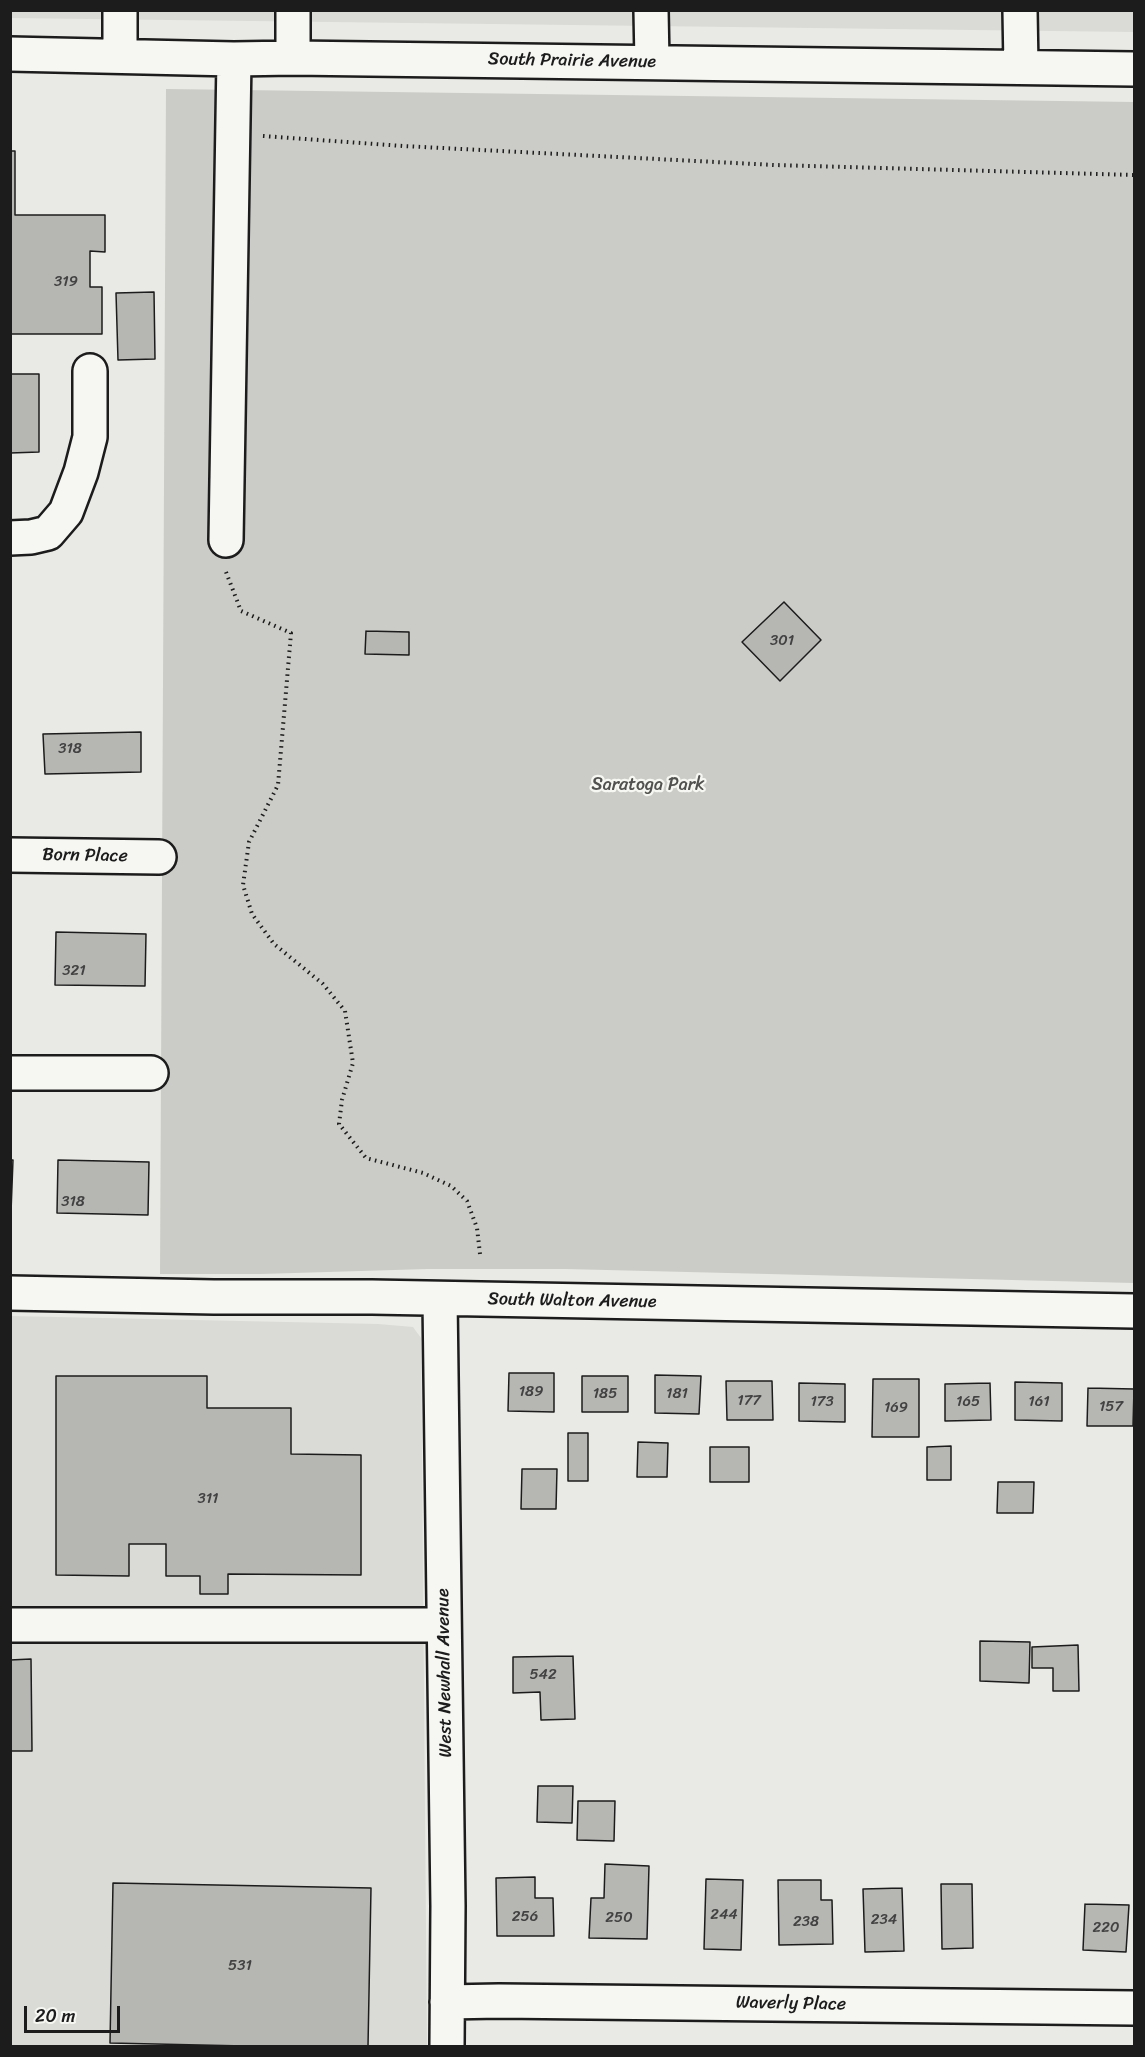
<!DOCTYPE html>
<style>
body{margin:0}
#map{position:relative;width:1145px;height:2057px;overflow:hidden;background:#e9e9e5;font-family:Sriracha,sans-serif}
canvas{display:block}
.frame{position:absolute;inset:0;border:12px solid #1c1c1c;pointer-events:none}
.scale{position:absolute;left:24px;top:2006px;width:96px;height:27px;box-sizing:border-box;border:3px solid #1c1c1c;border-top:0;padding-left:8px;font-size:18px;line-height:21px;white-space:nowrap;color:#1c1c1c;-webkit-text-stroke:4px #f6f6f2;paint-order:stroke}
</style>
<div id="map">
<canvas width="1145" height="2057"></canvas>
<div class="frame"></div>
<div class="scale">20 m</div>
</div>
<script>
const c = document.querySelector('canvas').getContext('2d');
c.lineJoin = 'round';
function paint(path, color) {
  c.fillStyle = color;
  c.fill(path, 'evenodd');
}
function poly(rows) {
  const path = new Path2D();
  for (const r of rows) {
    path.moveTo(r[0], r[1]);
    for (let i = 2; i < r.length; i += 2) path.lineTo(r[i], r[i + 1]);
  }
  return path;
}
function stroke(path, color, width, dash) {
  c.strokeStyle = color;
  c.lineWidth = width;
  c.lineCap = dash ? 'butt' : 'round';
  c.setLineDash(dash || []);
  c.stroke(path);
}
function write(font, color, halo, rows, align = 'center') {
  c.font = font + ' Sriracha,sans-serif';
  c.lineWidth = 4.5;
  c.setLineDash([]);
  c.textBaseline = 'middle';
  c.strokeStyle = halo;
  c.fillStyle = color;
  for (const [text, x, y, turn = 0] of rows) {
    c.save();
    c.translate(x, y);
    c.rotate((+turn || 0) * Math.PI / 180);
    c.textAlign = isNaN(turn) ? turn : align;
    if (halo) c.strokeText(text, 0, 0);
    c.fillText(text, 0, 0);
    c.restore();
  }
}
const built = poly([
 [11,10,1134,10,1134,32,11,18],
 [10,1316,378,1324,413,1327,421,1338,427,2046,11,2046]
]);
const green = poly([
 [166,89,1134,102,1134,1283,566,1269,427,1269,261,1274,160,1274]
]);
const building = poly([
 [10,151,15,151,15,215,105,215,105,252,90,251,90,287,102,287,102,334,10,334,10,151],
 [154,292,155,359,118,360,116,293,154,292],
 [10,374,39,374,39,452,10,453,10,374],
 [784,602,821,640,780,681,742,642,784,602],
 [366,631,409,632,409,655,365,654,366,631],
 [141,732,141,772,45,774,43,734,141,732],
 [56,932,146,934,145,986,55,985,56,932],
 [10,1160,13,1160,11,1212,10,1212,10,1160],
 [58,1160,149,1162,148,1215,57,1213,58,1160],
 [509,1373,554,1373,554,1412,508,1411,509,1373],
 [655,1375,701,1376,699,1414,655,1413,655,1375],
 [56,1376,207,1376,207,1408,291,1408,291,1454,361,1455,361,1575,228,1574,228,1594,200,1594,200,1576,166,1576,166,1544,129,1544,129,1576,56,1575,56,1376],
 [582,1376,628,1376,628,1412,582,1412,582,1376],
 [873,1379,919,1379,919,1437,872,1437,873,1379],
 [726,1381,772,1381,773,1420,727,1420,726,1381],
 [1015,1382,1062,1383,1062,1421,1015,1420,1015,1382],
 [799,1383,845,1384,845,1422,799,1421,799,1383],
 [990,1383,991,1420,945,1421,945,1384,990,1383],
 [1088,1388,1134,1389,1133,1426,1087,1426,1088,1388],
 [568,1433,588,1433,588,1481,568,1481,568,1433],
 [638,1442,668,1443,667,1477,637,1477,638,1442],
 [951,1446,951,1480,927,1480,927,1447,951,1446],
 [710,1447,749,1447,749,1482,710,1482,710,1447],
 [522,1469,557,1469,556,1509,521,1509,522,1469],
 [998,1482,1034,1482,1033,1513,997,1513,998,1482],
 [980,1641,1030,1642,1029,1683,980,1681,980,1641],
 [1078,1645,1079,1691,1053,1691,1053,1668,1032,1668,1032,1647,1078,1645],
 [573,1656,575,1719,541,1720,540,1692,513,1693,513,1657,573,1656],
 [31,1659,32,1751,10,1751,10,1660,31,1659],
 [538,1786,573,1786,572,1823,537,1822,538,1786],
 [578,1801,615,1801,614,1841,577,1840,578,1801],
 [605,1864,649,1866,647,1939,589,1938,591,1898,604,1898,605,1864],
 [535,1877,535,1898,553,1898,554,1936,497,1936,496,1878,535,1877],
 [706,1879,743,1880,741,1950,704,1949,706,1879],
 [778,1880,821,1880,821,1900,832,1900,833,1944,779,1945,778,1880],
 [113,1883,371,1888,368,2046,245,2046,110,2043,113,1883],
 [941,1884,972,1884,973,1948,942,1949,941,1884],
 [902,1888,904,1951,865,1952,863,1889,902,1888],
 [1085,1904,1129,1905,1126,1952,1083,1950,1085,1904]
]);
const path = poly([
 [263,136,403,146,774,165,1134,175],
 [226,572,241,611,291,633,278,785,249,842,243,885,252,914,274,944,323,984,345,1011,353,1063,342,1100,339,1124,366,1158,423,1173,451,1186,467,1201,477,1228,480,1254]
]);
const minor = poly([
 [293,10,293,58],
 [651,10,652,62],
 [1020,10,1021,67],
 [10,54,234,59,293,58,1134,69],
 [120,55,120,10],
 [10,538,31,537,48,533,66,512,81,472,90,437,90,371],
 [226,540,234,59],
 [10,855,159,857],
 [10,1073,151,1073],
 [10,1293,214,1297,372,1297,1134,1311],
 [440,1299,448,1906,447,2046],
 [10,1625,444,1625],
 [447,2002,499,2001,1134,2008]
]);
const numberNames = [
 ["319",66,282],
 ["301",782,641],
 ["318",70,749],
 ["321",74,971],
 ["318",73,1202],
 ["189",531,1392],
 ["185",605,1394],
 ["181",677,1394],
 ["177",749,1401],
 ["173",822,1402],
 ["165",968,1402],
 ["161",1039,1402],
 ["157",1111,1407],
 ["169",896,1408],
 ["311",208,1499],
 ["542",543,1675],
 ["244",724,1915],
 ["256",525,1917],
 ["250",619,1918],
 ["234",884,1920],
 ["238",806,1922],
 ["220",1106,1928],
 ["531",240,1966]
];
const streetNames = [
 ["South Prairie Avenue",572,61,1],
 ["Born Place",85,856,1],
 ["South Walton Avenue",572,1301,1],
 ["West Newhall Avenue",445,1673,-91],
 ["Waverly Place",791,2004,1]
];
const parkNames = [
 ["Saratoga Park",648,785]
];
paint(built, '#dadad6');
paint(green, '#cbcbc7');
paint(building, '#b6b6b3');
stroke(building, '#1c1c1c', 1.5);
stroke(minor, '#1c1c1c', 38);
stroke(path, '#1c1c1c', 4, [1.5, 4.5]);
stroke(minor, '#f6f6f2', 33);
write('15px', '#424242', null, numberNames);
write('18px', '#1c1c1c', '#f6f6f2', streetNames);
write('18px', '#51514f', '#f6f6f2', parkNames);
</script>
